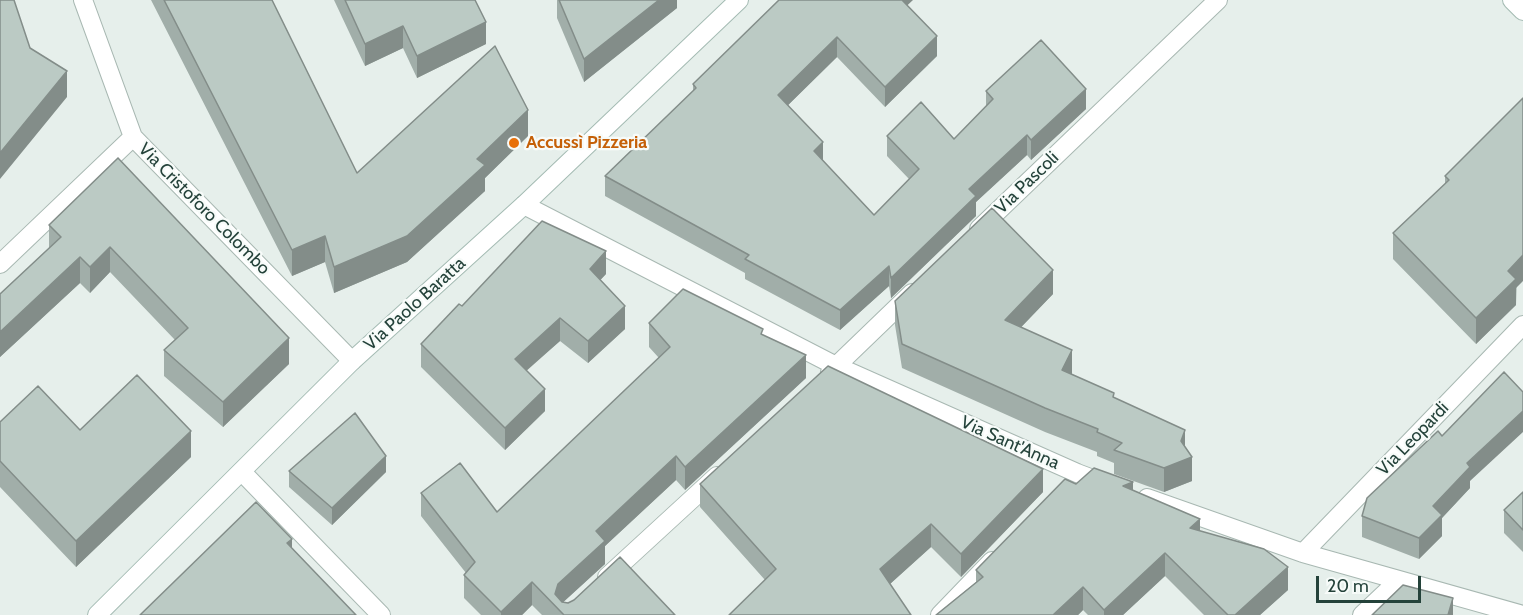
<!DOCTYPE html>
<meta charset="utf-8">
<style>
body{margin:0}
#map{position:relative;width:1523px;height:615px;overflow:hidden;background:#e6efeb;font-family:Cabin,sans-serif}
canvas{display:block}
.scale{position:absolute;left:1316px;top:576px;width:105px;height:27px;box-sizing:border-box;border:3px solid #24423a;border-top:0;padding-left:8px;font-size:18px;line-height:21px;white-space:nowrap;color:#24423a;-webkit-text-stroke:4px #f7fbf9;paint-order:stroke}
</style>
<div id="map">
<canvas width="1523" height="615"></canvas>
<div class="scale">20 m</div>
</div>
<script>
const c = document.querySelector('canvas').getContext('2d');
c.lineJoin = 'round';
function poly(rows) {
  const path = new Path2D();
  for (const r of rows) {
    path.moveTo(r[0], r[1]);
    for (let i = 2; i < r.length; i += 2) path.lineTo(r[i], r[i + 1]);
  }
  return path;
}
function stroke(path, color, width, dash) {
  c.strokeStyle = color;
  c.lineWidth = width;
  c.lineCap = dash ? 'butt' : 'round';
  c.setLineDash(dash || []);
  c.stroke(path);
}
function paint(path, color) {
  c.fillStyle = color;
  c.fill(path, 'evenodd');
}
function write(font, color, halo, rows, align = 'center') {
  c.font = font + ' Cabin,sans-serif';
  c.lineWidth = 4.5;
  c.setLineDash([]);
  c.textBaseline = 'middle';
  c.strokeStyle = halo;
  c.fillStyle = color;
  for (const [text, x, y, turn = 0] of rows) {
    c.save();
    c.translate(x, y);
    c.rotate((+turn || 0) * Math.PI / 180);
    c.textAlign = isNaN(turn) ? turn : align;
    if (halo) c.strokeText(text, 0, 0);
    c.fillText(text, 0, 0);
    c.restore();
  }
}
const street = poly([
 [83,0,133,137,352,361],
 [524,205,836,366,1077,473,1106,484],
 [979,229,1218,0],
 [0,264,133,137],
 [830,372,912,293],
 [242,472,381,615],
 [1147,498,1303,553,1523,615],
 [1303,553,1523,325],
 [607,577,717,476],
 [940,615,992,561],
 [1362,615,1398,581]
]);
const secondary = poly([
 [1512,0,1523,11],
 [97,615,352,361,524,205,739,0]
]);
const wall = poly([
 [151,0,272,0,357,173,528,136,485,178,485,191,407,262,334,293,325,262,292,276],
 [334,0,475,0,486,44,417,78,403,48,365,66],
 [557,0,677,0,677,8,584,82,557,18],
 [907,6,937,56,885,107,837,57,788,105,823,161,874,215,909,179,887,156,887,136,954,139,986,106,986,91,1086,109,1031,160,1027,155,976,202,976,216,891,298,889,286,840,330,745,279,745,273,605,196,605,176,693,92,693,84],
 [1523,98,1516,305,1476,344,1393,259,1393,233,1445,184,1445,176],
 [118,158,289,364,223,427,164,376,164,350,175,340,110,272,90,293,80,283,0,357,0,294,49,248,49,225],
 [606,274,600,280,625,329,588,363,560,341,526,370,545,411,505,450,421,367,421,344,462,306],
 [1053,294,1021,327,1072,374,1071,374,1114,397,1185,448,1192,481,1164,492,1114,474,1114,463,1097,456,1097,452,1045,432,902,368,895,325,895,301],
 [649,323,763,335,806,378,685,490,676,480,605,546,605,564,563,602,675,615,542,615,532,605,522,615,481,615,464,598,464,575,466,573,421,516,421,493,497,512,659,358,649,347],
 [0,422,80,430,191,457,76,567,0,487],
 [289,471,386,472,332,525,289,487],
 [1470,481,1470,488,1442,518,1442,536,1419,559,1362,537,1362,516],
 [700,484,1043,492,961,577,931,547,890,584,765,580,700,507],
 [1076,484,1133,491,1200,531,1288,590,1260,615,1204,615,1165,576,1123,615,1088,615,1083,610,1078,615,936,615,976,582,976,570],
 [1523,492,1523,552,1504,533,1504,510]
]);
const shadedWall = poly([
 [659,0,677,0,677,8,584,82,584,59],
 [897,0,913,0,897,15],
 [486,22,486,44,417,78,417,56],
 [403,26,403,48,365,66,365,44],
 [937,36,937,56,885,107,885,87],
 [837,37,837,57,778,115,778,95],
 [67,71,67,97,0,179,0,153],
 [1086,89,1086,109,1031,160,1031,140],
 [528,110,528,136,485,178,485,191,407,262,334,293,334,267,477,159],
 [1027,135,1027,155,976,202,976,216,891,298,891,278,969,189],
 [823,142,823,162,814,151],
 [325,236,325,262,292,276,292,250],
 [110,247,110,272,90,293,90,267],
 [606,251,606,274,590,291,590,269],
 [1523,255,1523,281,1516,288,1516,305,1476,344,1476,318,1508,271],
 [80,257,80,283,0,357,0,332],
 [889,266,889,286,840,330,840,310],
 [1053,270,1053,294,1005,344,1005,320],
 [625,306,625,329,588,363,588,341],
 [560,318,560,341,515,381,515,359],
 [289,338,289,364,223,427,223,402],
 [1072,350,1072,374,1062,394,1062,370],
 [806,355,806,378,685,490,685,467],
 [545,389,545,411,505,450,505,428],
 [1523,411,1523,432,1470,481,1470,488,1442,518,1442,536,1419,559,1419,538,1433,506,1467,463],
 [1185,430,1185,454,1192,457,1192,481,1164,492,1164,468,1181,441],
 [191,431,191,457,76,567,76,541],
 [386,456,386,472,332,525,332,508],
 [676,456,676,480,605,546,605,564,558,607,555,594,558,584,596,531],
 [1043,469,1043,492,961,577,961,554],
 [1133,482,1133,505,1123,486],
 [1200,519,1200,542,1190,528],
 [931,524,931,547,880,593,880,569],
 [292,539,292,561,287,543],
 [1165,553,1165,576,1123,615,1104,615,1104,610],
 [1288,567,1288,590,1260,615,1235,615],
 [532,582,532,605,522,615,501,615,501,612],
 [1083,587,1083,610,1078,615,1053,615],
 [1453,598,1453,615,1448,615]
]);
const building = poly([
 [0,0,14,0,30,48,67,71,0,153,0,0],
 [164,0,272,0,357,173,495,46,528,110,477,159,485,165,407,236,334,267,325,236,292,250,164,0],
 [345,0,475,0,486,22,417,56,403,26,365,44,345,0],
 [559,0,659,0,584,59,559,0],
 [779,0,902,0,937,36,885,87,837,37,778,95,823,142,814,151,874,215,919,169,887,136,921,102,954,139,993,99,986,91,1041,40,1086,89,1031,140,1027,135,969,189,976,196,891,278,889,266,840,310,745,259,749,255,605,176,696,88,693,84,779,0],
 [1523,98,1523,255,1508,271,1516,279,1476,318,1393,233,1449,180,1445,176,1523,98],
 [118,158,289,338,223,402,164,350,188,328,110,247,90,267,80,257,0,332,0,294,61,237,49,225,118,158],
 [992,208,1053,270,1005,320,1072,350,1062,370,1114,393,1113,397,1185,430,1181,441,1192,457,1164,468,1114,450,1122,443,1097,432,1098,429,1045,408,902,344,895,301,992,208],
 [542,221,606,251,590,269,625,306,588,341,560,318,515,359,545,389,505,428,421,344,459,304,462,306,542,221],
 [683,289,763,329,761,334,806,355,685,467,676,456,596,531,605,541,558,584,555,594,562,602,568,603,574,600,620,557,675,615,564,615,532,582,501,612,464,575,475,562,421,493,460,463,497,512,670,347,649,323,683,289],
 [828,366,1043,469,961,554,931,524,880,569,911,615,729,615,776,569,700,484,828,366],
 [1504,372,1523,392,1523,411,1467,463,1470,467,1433,506,1442,515,1419,538,1362,516,1367,498,1438,431,1442,436,1504,372],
 [137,375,191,431,76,541,0,461,0,422,38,386,80,430,137,375],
 [355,413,386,456,332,508,289,471,355,413],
 [1094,468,1133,482,1123,486,1200,519,1190,528,1264,549,1288,567,1235,615,1228,615,1165,553,1104,610,1083,587,1053,615,936,615,983,577,976,570,1065,479,1076,484,1094,468],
 [1523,492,1523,530,1504,510,1523,492],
 [256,502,292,539,287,543,356,615,140,615,256,502],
 [1403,585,1453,598,1448,615,1372,615,1403,585]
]);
const markers = [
 [514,143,6,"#e8710a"]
];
const foodNames = [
 ["Accussì Pizzeria",526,143]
];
const streetNames = [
 ["Via Pascoli",1027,183,-44],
 ["Via Cristoforo Colombo",204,209,45],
 ["Via Paolo Baratta",415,304,-42],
 ["Via Leopardi",1413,439,-46],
 ["Via Sant'Anna",1010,443,24]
];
stroke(street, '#a8b8b2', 20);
stroke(secondary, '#a4bbb3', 20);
stroke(street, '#fff', 18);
stroke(secondary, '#fff', 18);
paint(wall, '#a1aea9');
paint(shadedWall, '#838d89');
paint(building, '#bbcac4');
stroke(building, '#838d89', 1.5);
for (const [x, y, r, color] of markers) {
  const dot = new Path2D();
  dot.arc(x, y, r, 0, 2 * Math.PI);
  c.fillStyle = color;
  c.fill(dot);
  stroke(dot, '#f7fbf9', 2);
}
write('bold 18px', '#c56008', '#f7fbf9', foodNames, 'left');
write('18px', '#24423a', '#f7fbf9', streetNames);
</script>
